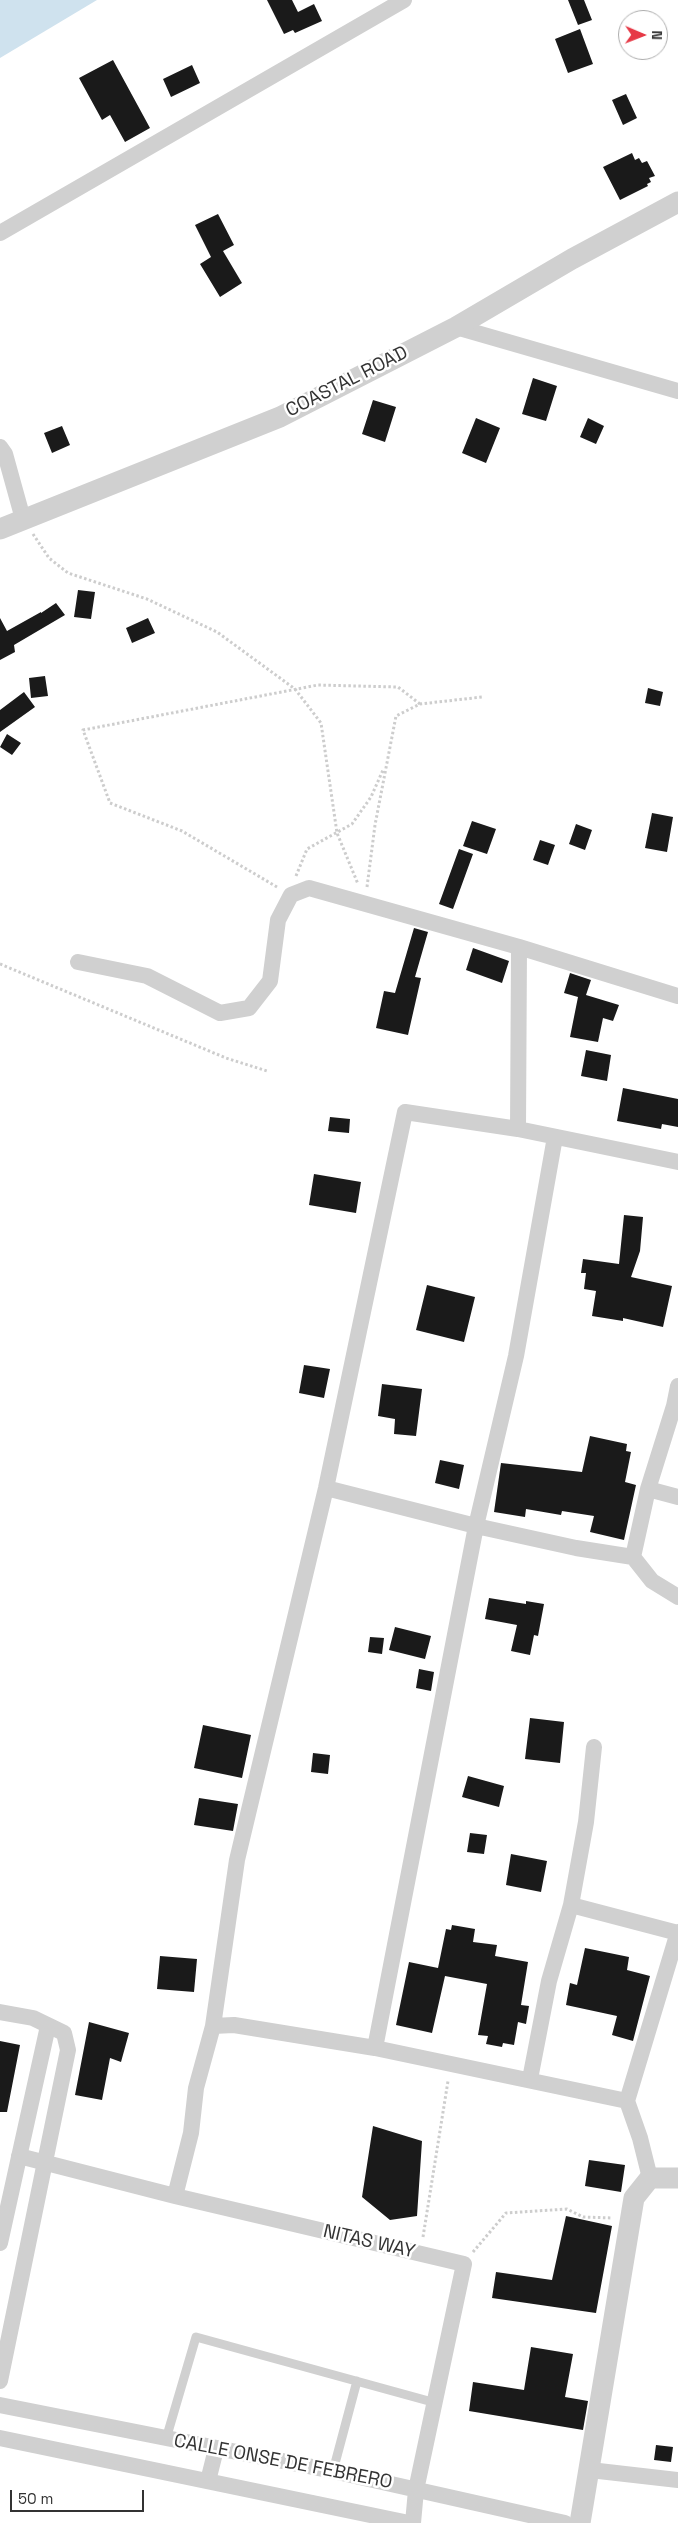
<!DOCTYPE html>
<style>
body{margin:0}
#map{position:relative;width:678px;height:2523px;overflow:hidden;background:#fff;font-family:"Space Grotesk",sans-serif}
canvas{display:block}
.north{position:absolute;left:618px;top:10px;width:50px;height:50px;box-sizing:border-box;background:#fff;border:1px solid #adadad;border-radius:50%;rotate:91deg;font-size:14px;font-weight:700;line-height:20px;text-align:center;color:#333}
.north::after{content:'';display:block;margin:auto;width:18px;height:22px;background:#e63946;clip-path:polygon(50% 0,100% 100%,50% 72%,0 100%)}
.scale{position:absolute;left:10px;top:2490px;width:134px;height:22px;box-sizing:border-box;border:2px solid #333;border-top:0;padding-left:6px;font-size:15px;line-height:18px;white-space:nowrap;color:#333;-webkit-text-stroke:4px #fff;paint-order:stroke}
</style>
<div id="map">
<canvas width="678" height="2523"></canvas>
<div class="north">N</div>
<div class="scale">50 m</div>
</div>
<script>
const c = document.querySelector('canvas').getContext('2d');
c.lineJoin = 'round';
function paint(path, color) {
  c.fillStyle = color;
  c.fill(path, 'evenodd');
}
function poly(rows) {
  const path = new Path2D();
  for (const r of rows) {
    path.moveTo(r[0], r[1]);
    for (let i = 2; i < r.length; i += 2) path.lineTo(r[i], r[i + 1]);
  }
  return path;
}
function stroke(path, color, width, dash) {
  c.strokeStyle = color;
  c.lineWidth = width;
  c.lineCap = dash ? 'butt' : 'round';
  c.setLineDash(dash || []);
  c.stroke(path);
}
function write(font, color, halo, rows, align = 'center') {
  c.font = font + ' "Space Grotesk",sans-serif';
  c.lineWidth = 5;
  c.setLineDash([]);
  c.textBaseline = 'middle';
  c.strokeStyle = halo;
  c.fillStyle = color;
  for (const [text, x, y, turn = 0] of rows) {
    c.save();
    c.translate(x, y);
    c.rotate((+turn || 0) * Math.PI / 180);
    c.textAlign = isNaN(turn) ? turn : align;
    if (halo) c.strokeText(text, 0, 0);
    c.fillText(text, 0, 0);
    c.restore();
  }
}
const water = poly([
 [0,0,97,0,0,58]
]);
const building = poly([
 [267,0,292,0,298,12,314,4,322,21,295,33,293,30,284,34],
 [568,0,584,0,592,20,578,25],
 [580,29,593,64,568,73,555,39],
 [113,60,150,128,125,142,110,115,102,120,79,78],
 [192,65,200,83,171,97,163,79],
 [626,94,637,118,623,125,612,100],
 [632,153,635,160,639,158,642,163,647,161,655,176,649,178,651,182,647,184,648,186,620,200,603,167],
 [218,214,234,245,223,251,242,283,220,297,200,264,211,257,195,225],
 [533,378,557,386,546,421,522,414],
 [373,400,396,407,385,442,362,434],
 [476,418,500,428,486,463,462,453],
 [588,418,604,426,596,444,580,437],
 [62,426,70,445,52,453,44,433],
 [78,590,95,592,91,619,74,617],
 [56,603,65,615,14,645,15,652,0,660,0,618,7,631,41,612,41,613],
 [148,618,155,633,132,643,126,628],
 [45,676,48,696,31,698,29,678],
 [648,688,663,692,660,706,645,703],
 [24,692,35,707,0,732,0,710],
 [7,734,21,743,12,755,0,747],
 [652,813,673,817,667,852,645,848],
 [472,821,496,829,487,854,463,846],
 [576,824,592,830,585,850,569,844],
 [540,840,555,845,548,865,533,860],
 [459,849,473,854,453,909,439,904],
 [414,928,428,932,415,977,421,978,408,1035,376,1028,384,991,395,993],
 [473,948,509,961,502,983,466,970],
 [570,973,591,980,586,995,619,1005,613,1021,603,1018,598,1042,570,1037,578,997,564,993],
 [586,1050,611,1055,607,1081,581,1076],
 [623,1088,678,1099,678,1127,662,1124,661,1129,617,1121],
 [330,1117,350,1119,349,1133,328,1131],
 [314,1174,361,1182,356,1213,309,1205],
 [624,1215,643,1217,640,1251,631,1277,672,1286,663,1327,623,1318,623,1321,592,1316,596,1291,584,1289,586,1273,581,1273,583,1259,619,1264],
 [427,1285,475,1297,464,1342,416,1330],
 [304,1365,330,1369,324,1398,299,1393],
 [382,1384,422,1389,416,1436,394,1434,395,1419,378,1416],
 [590,1436,627,1444,626,1451,631,1452,625,1482,636,1485,624,1540,590,1532,594,1516,562,1511,561,1515,526,1509,525,1517,494,1512,501,1463,582,1472],
 [440,1460,464,1465,459,1489,435,1483],
 [489,1598,526,1604,526,1601,544,1604,538,1636,534,1635,530,1655,511,1651,517,1625,485,1619],
 [395,1627,431,1636,425,1659,389,1650],
 [370,1637,384,1638,382,1654,368,1652],
 [419,1669,434,1672,431,1691,416,1688],
 [530,1718,564,1722,560,1763,525,1759],
 [203,1725,251,1735,242,1778,194,1768],
 [313,1753,330,1755,328,1774,311,1772],
 [468,1776,504,1786,499,1807,462,1797],
 [199,1798,238,1804,233,1831,194,1825],
 [470,1833,487,1835,484,1854,467,1852],
 [511,1854,547,1861,541,1892,506,1885],
 [452,1925,475,1929,473,1942,497,1945,495,1956,528,1962,521,2005,529,2006,526,2024,518,2022,514,2045,503,2043,502,2047,486,2044,488,2036,478,2035,487,1984,445,1976,432,2033,396,2025,409,1962,438,1968,446,1929,451,1930],
 [585,1948,629,1957,627,1970,650,1976,633,2041,612,2035,617,2016,566,2005,570,1983,577,1985],
 [160,1956,197,1959,194,1992,157,1989],
 [89,2022,129,2033,121,2062,110,2058,102,2100,75,2095],
 [0,2041,20,2045,7,2112,0,2112],
 [373,2126,422,2141,417,2216,390,2220,362,2197],
 [589,2160,625,2165,621,2192,585,2186],
 [566,2216,612,2226,596,2313,492,2298,496,2272,552,2280],
 [531,2347,573,2354,565,2397,588,2401,583,2430,469,2411,473,2382,524,2390],
 [656,2445,673,2447,671,2462,654,2460]
]);
const path = poly([
 [33,534,49,558,68,573,147,599,217,632,295,689,321,723,337,833,358,884],
 [296,876,307,849,352,824,371,797,383,770],
 [277,887,182,831,110,803,83,730,318,685,398,687,420,704],
 [367,887,375,825,396,716,420,704,482,697],
 [0,964,226,1058,267,1071],
 [423,2237,448,2081],
 [473,2252,506,2213,567,2209,583,2217,612,2218]
]);
const service = poly([
 [166,2439,196,2337,436,2403],
 [333,2471,357,2381]
]);
const minor = poly([
 [0,233,404,0],
 [456,327,678,391],
 [0,447,5,454,23,519],
 [78,962,147,976,220,1013,249,1008,270,981,278,920,291,895,309,888,519,947,678,996],
 [518,1129,519,947],
 [326,1488,476,1526,576,1548,633,1557,648,1489,674,1406,678,1386],
 [648,1489,678,1497],
 [633,1557,652,1581,678,1597],
 [571,1905,678,1933],
 [0,2012,33,2018,64,2033,68,2050,0,2381],
 [213,2026,237,1860,326,1488,405,1112,518,1129,678,1162],
 [375,2048,476,1526,516,1356,555,1137],
 [530,2079,549,1981,571,1905,586,1822,594,1747],
 [627,2101,678,1932],
 [19,2156,175,2196,464,2264,416,2490,413,2523],
 [175,2196,191,2133,196,2088,213,2026,234,2025,375,2048,627,2101,640,2138,650,2178],
 [0,2243,48,2026],
 [0,2405,333,2471,565,2523],
 [0,2438,409,2523],
 [590,2470,678,2480],
 [208,2481,216,2449]
]);
const tertiary = poly([
 [0,529,280,417,456,327,572,259,678,202],
 [580,2523,634,2198,650,2178,678,2178]
]);
const streetNames = [
 ["COASTAL ROAD",347,382,-27],
 ["NITAS WAY",369,2242,13],
 ["CALLE ONSE DE FEBRERO",283,2462,11]
];
paint(water, '#cfe2ee');
paint(building, '#1a1a1a');
stroke(path, '#cdcdcd', 3, [2.5, 2.5]);
stroke(service, '#d0d0d0', 9);
stroke(minor, '#d0d0d0', 16);
stroke(tertiary, '#d0d0d0', 21);
write('19px', '#333', '#fff', streetNames);
</script>
